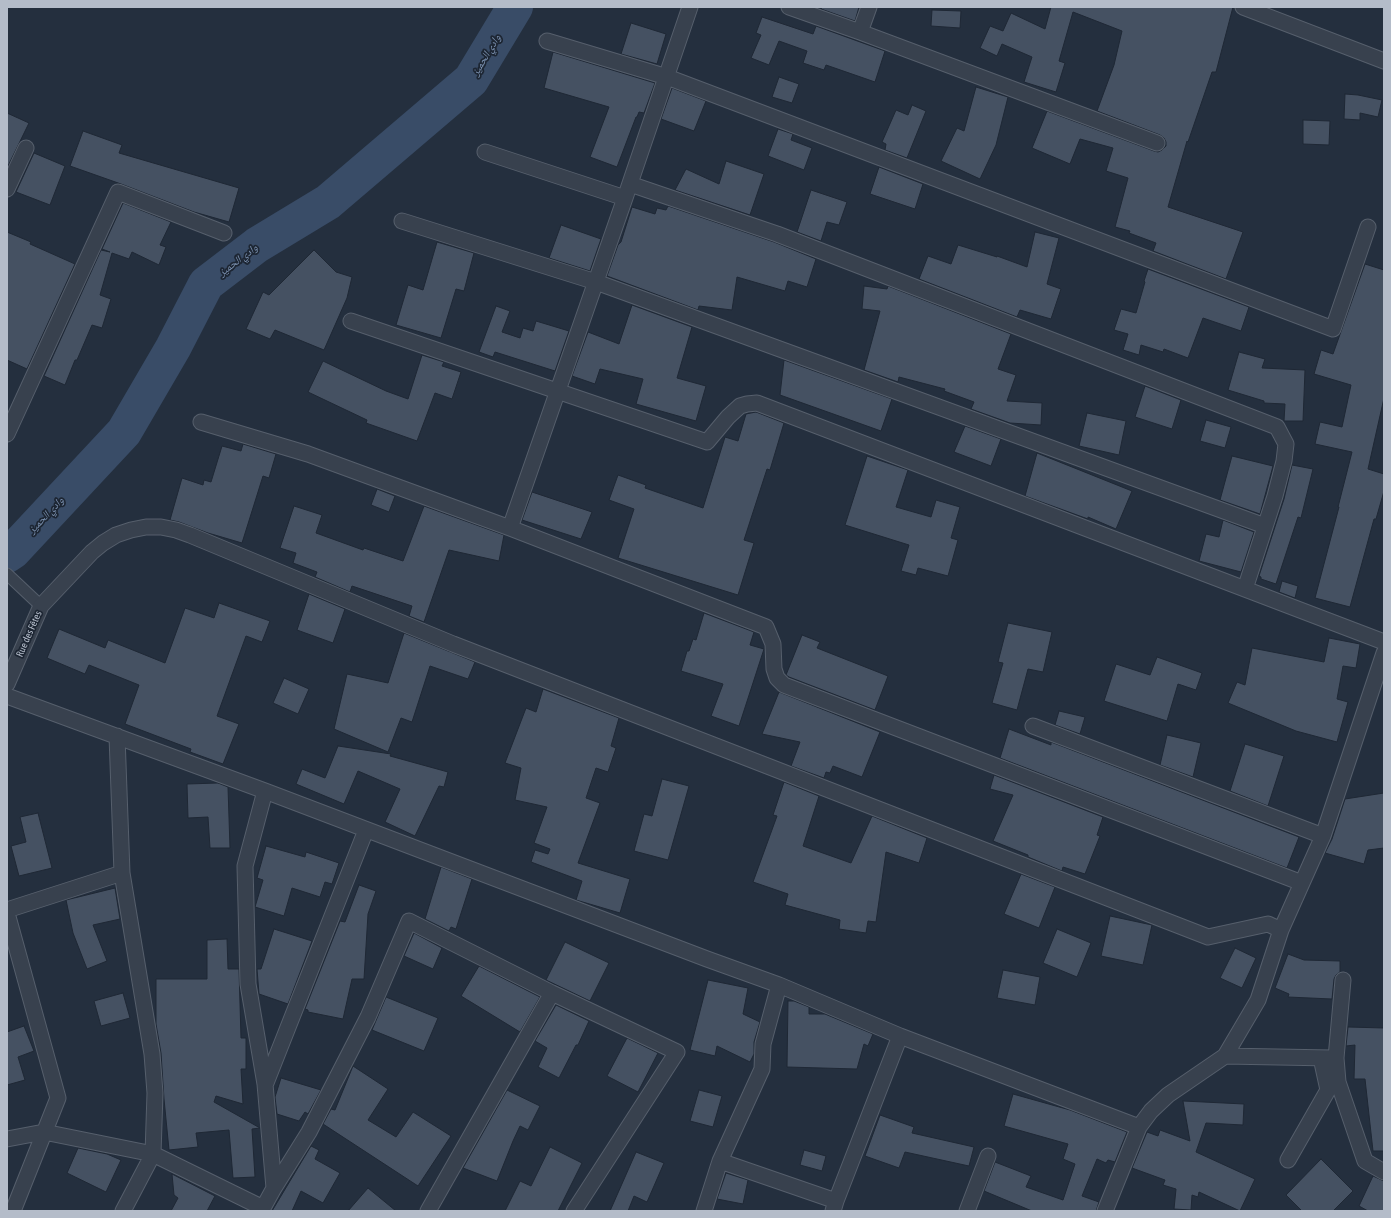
<!DOCTYPE html>
<meta charset="utf-8">
<style>
body{margin:0}
#map{position:relative;width:1391px;height:1218px;overflow:hidden;background:#242f3e;font-family:"Asap Condensed",sans-serif}
canvas{display:block}
.frame{position:absolute;inset:0;border:8px solid #b4bcc9;pointer-events:none}
</style>
<div id="map">
<canvas width="1391" height="1218"></canvas>
<div class="frame"></div>
</div>
<script>
const c = document.querySelector('canvas').getContext('2d');
c.lineJoin = 'round';
function poly(rows) {
  const path = new Path2D();
  for (const r of rows) {
    path.moveTo(r[0], r[1]);
    for (let i = 2; i < r.length; i += 2) path.lineTo(r[i], r[i + 1]);
  }
  return path;
}
function stroke(path, color, width, dash) {
  c.strokeStyle = color;
  c.lineWidth = width;
  c.lineCap = dash ? 'butt' : 'round';
  c.setLineDash(dash || []);
  c.stroke(path);
}
function paint(path, color) {
  c.fillStyle = color;
  c.fill(path, 'evenodd');
}
function write(font, color, halo, rows, align = 'center') {
  c.font = font + ' "Asap Condensed","Noto Naskh Arabic",sans-serif';
  c.lineWidth = 3.5;
  c.setLineDash([]);
  c.textBaseline = 'middle';
  c.strokeStyle = halo;
  c.fillStyle = color;
  for (const [text, x, y, turn = 0] of rows) {
    c.save();
    c.translate(x, y);
    c.rotate((+turn || 0) * Math.PI / 180);
    c.textAlign = isNaN(turn) ? turn : align;
    if (halo) c.strokeText(text, 0, 0);
    c.fillText(text, 0, 0);
    c.restore();
  }
}
const river = poly([
 [7,555,13,551,124,432,173,348,206,284,257,245,328,202,471,80,515,7]
]);
const building = poly([
 [822,7,859,7,855,21,821,9,822,7],
 [1051,7,1233,7,1216,72,1212,72,1188,142,1187,141,1168,207,1243,232,1226,279,1153,251,1156,243,1129,233,1130,231,1115,227,1128,178,1106,171,1113,148,1080,139,1070,164,1032,148,1047,111,1154,151,1158,152,1162,150,1166,146,1166,142,1164,138,1160,135,1097,111,1114,65,1122,31,1073,12,1059,61,1065,63,1056,92,1024,82,1032,57,1002,44,997,56,980,48,990,26,1003,31,1011,13,1045,29,1051,7],
 [932,10,961,11,960,28,931,26,932,10],
 [762,17,813,34,816,26,885,51,875,82,826,65,824,70,803,63,807,51,779,41,769,65,751,58,761,35,756,33,762,17],
 [631,23,666,34,657,64,621,54,631,23],
 [553,52,655,83,644,113,639,112,637,117,636,117,617,167,590,157,609,107,544,88,553,52],
 [779,77,799,84,792,103,772,97,779,77],
 [976,87,1008,97,996,145,980,179,941,161,957,128,964,131,976,87],
 [672,88,706,101,694,131,661,119,672,88],
 [1345,94,1358,95,1382,100,1378,117,1360,113,1360,120,1344,119,1345,94],
 [912,105,926,111,907,158,885,150,886,144,882,142,896,110,908,115,912,105],
 [7,113,29,123,7,168,7,113],
 [1303,120,1330,121,1329,145,1303,144,1303,120],
 [778,129,793,134,791,140,812,148,804,170,768,156,778,129],
 [83,131,122,145,119,153,239,188,229,222,194,212,121,184,70,166,83,131],
 [34,153,65,166,50,205,16,192,34,153],
 [726,161,764,174,750,215,675,190,686,169,719,184,726,161],
 [879,167,923,184,915,209,870,194,879,167],
 [811,190,847,202,839,225,827,222,821,241,797,232,811,190],
 [123,203,171,222,160,245,166,247,159,265,132,252,129,259,112,253,100,295,111,299,102,328,92,325,77,360,75,360,65,385,44,376,101,250,110,252,102,249,123,203],
 [668,206,774,242,816,259,807,287,788,281,785,291,737,277,732,310,699,306,698,310,607,276,618,245,621,242,632,207,655,214,657,208,666,210,668,206],
 [561,225,601,239,590,271,549,258,561,225],
 [7,232,31,242,30,244,75,264,27,369,7,360,7,232],
 [1035,232,1059,238,1047,284,1061,289,1051,319,1020,310,1017,317,919,279,928,256,951,264,958,245,997,257,997,256,1027,267,1035,232],
 [437,242,474,253,464,291,456,289,441,338,396,325,408,285,423,290,437,242],
 [314,250,336,272,352,277,347,298,324,350,275,330,270,339,246,329,263,292,269,295,314,250],
 [1365,264,1384,270,1384,398,1368,469,1384,474,1384,491,1376,519,1374,519,1350,607,1315,598,1339,507,1338,507,1352,452,1315,444,1320,422,1342,427,1351,385,1314,374,1321,350,1333,354,1365,264],
 [1148,269,1249,307,1241,331,1203,318,1188,358,1164,349,1163,352,1141,345,1139,355,1123,350,1128,334,1114,330,1121,309,1136,313,1145,282,1144,281,1148,269],
 [864,286,887,289,888,286,1011,334,998,369,1016,375,1007,401,1042,403,1041,425,1010,423,971,409,974,402,944,391,945,389,899,377,898,382,864,370,880,311,862,309,864,286],
 [632,305,692,327,677,378,706,386,696,421,636,404,643,379,600,369,595,384,572,376,588,332,619,344,632,305],
 [496,306,510,311,502,332,520,338,523,328,533,331,536,321,569,331,555,371,495,352,493,357,479,352,496,306],
 [1239,352,1265,359,1262,368,1305,370,1303,421,1284,421,1285,404,1264,403,1264,401,1228,390,1239,352],
 [422,355,444,362,442,366,461,372,452,399,435,393,417,441,366,423,367,420,308,392,323,361,386,391,408,399,422,355],
 [784,360,892,399,881,431,780,395,784,360],
 [1145,386,1181,400,1172,429,1135,417,1145,386],
 [756,412,784,423,770,470,767,469,744,540,754,543,738,595,618,558,634,509,609,500,618,475,646,485,645,488,703,508,725,437,738,441,746,414,756,412],
 [1087,413,1126,421,1119,455,1079,446,1087,413],
 [1206,420,1231,427,1225,448,1200,441,1206,420],
 [965,426,1001,439,991,466,954,452,965,426],
 [243,444,276,454,269,478,263,476,242,543,208,533,179,522,170,520,182,478,203,485,204,480,211,482,222,446,241,451,243,444],
 [1037,453,1132,491,1116,529,1088,517,1088,519,1025,496,1037,453],
 [867,456,908,470,896,507,931,517,936,500,960,507,951,538,958,540,948,576,918,568,916,575,901,571,909,545,845,525,867,456],
 [1232,456,1273,466,1260,514,1220,500,1232,456],
 [1292,465,1313,469,1301,518,1298,517,1276,584,1261,579,1261,577,1259,576,1284,499,1292,465],
 [377,489,395,496,389,512,371,505,377,489],
 [532,492,592,512,581,539,522,520,532,492],
 [294,506,322,515,316,533,363,550,364,548,403,561,424,506,504,535,499,561,449,550,424,622,409,616,412,606,352,586,350,592,315,577,317,572,293,563,296,553,280,548,294,506],
 [1223,520,1254,532,1241,572,1199,561,1206,534,1219,537,1223,520],
 [1282,581,1298,586,1295,598,1279,592,1282,581],
 [309,594,345,609,333,643,297,630,309,594],
 [219,603,270,621,262,642,246,636,217,716,239,724,223,764,190,752,191,749,125,724,139,685,89,665,85,674,47,658,59,629,105,648,108,640,165,663,185,608,214,618,219,603],
 [704,613,754,632,750,645,764,649,739,726,711,716,723,684,681,671,687,651,689,651,693,639,696,640,704,613],
 [1008,623,1052,632,1043,672,1028,669,1017,710,992,703,1003,663,998,662,1008,623],
 [404,633,475,662,468,679,430,666,412,722,401,718,388,752,334,729,347,674,388,683,404,633],
 [802,635,820,642,817,648,888,676,875,710,789,677,786,675,802,635],
 [1329,638,1360,644,1356,668,1343,666,1337,699,1348,702,1337,742,1296,731,1228,703,1237,682,1245,685,1252,648,1324,662,1329,638],
 [1157,657,1202,673,1196,690,1178,684,1167,721,1104,701,1116,664,1150,675,1157,657],
 [284,678,309,689,298,714,273,703,284,678],
 [543,689,619,718,611,746,616,748,608,772,596,768,586,798,600,803,578,863,630,879,620,913,576,900,582,881,531,862,535,850,548,854,550,849,534,843,547,807,515,800,521,768,505,763,526,708,536,712,543,689],
 [779,692,880,732,862,777,833,766,830,773,826,772,824,778,791,766,800,742,762,734,779,692],
 [1059,711,1085,717,1080,734,1055,725,1059,711],
 [1009,729,1051,745,1051,742,1299,837,1287,868,1000,758,1009,729],
 [1167,735,1201,743,1193,777,1160,765,1167,735],
 [1245,744,1284,756,1268,806,1230,791,1245,744],
 [338,746,391,754,390,756,448,772,444,787,439,786,415,836,385,822,400,789,358,771,344,804,296,784,302,769,325,778,338,746],
 [994,775,1103,817,1097,835,1100,836,1085,874,1063,867,1062,871,1028,857,1028,855,993,841,1013,795,990,789,994,775],
 [662,779,689,786,668,860,634,851,644,814,652,816,662,779],
 [784,782,819,796,803,846,851,863,872,816,927,838,919,863,886,852,876,922,868,921,866,933,839,929,840,920,785,905,788,894,753,882,777,816,773,815,784,782],
 [218,783,228,787,230,848,210,848,208,817,188,818,187,784,218,783],
 [1384,793,1384,848,1368,850,1364,864,1325,853,1332,839,1345,799,1384,793],
 [38,813,52,868,19,876,11,846,26,842,20,817,38,813],
 [266,846,305,857,306,852,339,863,332,884,325,882,320,897,292,888,284,916,255,907,263,880,257,878,266,846],
 [441,867,472,879,456,929,451,927,449,931,425,919,441,867],
 [1021,874,1055,887,1039,928,1004,914,1021,874],
 [359,885,376,891,368,914,364,979,352,979,343,1019,308,1012,308,1010,305,1009,340,921,345,922,359,885],
 [115,888,120,919,93,925,107,961,87,969,73,933,66,900,115,888],
 [1110,916,1152,925,1143,965,1101,956,1110,916],
 [274,929,312,941,288,1004,259,994,257,969,261,969,274,929],
 [1057,929,1091,943,1077,977,1043,963,1057,929],
 [414,933,442,948,433,969,404,956,414,933],
 [227,939,228,969,239,969,241,1038,246,1038,246,1069,241,1069,243,1104,216,1096,214,1102,260,1128,252,1129,255,1177,233,1178,229,1130,196,1133,198,1147,169,1150,164,1099,161,1053,156,1024,156,979,207,979,207,940,227,939],
 [565,942,609,963,590,1001,546,980,565,942],
 [1235,948,1256,958,1242,988,1220,978,1235,948],
 [1288,954,1304,960,1340,961,1340,972,1336,975,1334,979,1332,999,1288,997,1289,994,1275,988,1288,954],
 [479,966,540,997,520,1032,461,996,479,966],
 [1003,970,1040,977,1035,1005,997,998,1003,970],
 [708,980,748,988,743,1014,760,1022,754,1042,754,1054,750,1062,717,1046,715,1056,690,1050,708,980],
 [123,993,130,1018,101,1026,94,1001,123,993],
 [386,997,438,1018,424,1051,372,1030,386,997],
 [788,1001,794,1001,809,1007,809,1014,825,1014,873,1034,868,1046,864,1044,857,1069,787,1067,788,1001],
 [556,1005,589,1021,578,1045,576,1045,559,1078,538,1067,547,1048,535,1041,556,1005],
 [24,1026,34,1051,18,1057,25,1080,7,1085,7,1032,24,1026],
 [1348,1027,1384,1028,1384,1151,1373,1151,1365,1079,1354,1079,1355,1045,1346,1046,1348,1027],
 [627,1038,658,1053,638,1092,607,1076,627,1038],
 [353,1066,388,1089,368,1120,396,1137,413,1112,451,1136,418,1186,323,1124,331,1109,335,1110,353,1066],
 [281,1078,321,1090,308,1114,305,1112,299,1121,277,1114,275,1097,281,1078],
 [507,1090,540,1106,528,1130,520,1126,513,1141,497,1181,463,1168,507,1090],
 [699,1090,722,1096,713,1127,690,1121,699,1090],
 [1013,1094,1070,1110,1127,1132,1115,1162,1108,1160,1106,1163,1097,1159,1082,1196,1099,1202,1096,1211,1032,1211,984,1191,995,1162,1031,1176,1026,1187,1063,1200,1075,1164,1063,1159,1068,1144,1004,1126,1013,1094],
 [1183,1101,1244,1104,1243,1125,1206,1123,1196,1152,1255,1179,1240,1211,1199,1192,1198,1197,1192,1195,1191,1210,1174,1209,1176,1189,1163,1185,1165,1180,1132,1168,1147,1132,1158,1136,1160,1130,1190,1141,1183,1101],
 [880,1115,914,1127,912,1133,974,1147,969,1166,905,1152,899,1168,865,1156,880,1115],
 [311,1146,319,1150,315,1159,340,1173,323,1203,301,1191,292,1211,272,1211,311,1146],
 [550,1147,582,1163,558,1211,505,1211,520,1181,531,1186,550,1147],
 [78,1148,107,1154,121,1160,106,1192,67,1173,78,1148],
 [804,1150,826,1156,822,1171,800,1165,804,1150],
 [636,1152,664,1163,647,1202,634,1196,628,1211,610,1211,636,1152],
 [1321,1159,1353,1191,1333,1211,1302,1211,1286,1195,1321,1159],
 [726,1173,748,1180,743,1204,717,1199,726,1173],
 [172,1174,215,1196,207,1211,171,1211,178,1198,174,1195,172,1174],
 [1373,1176,1384,1181,1384,1211,1368,1211,1359,1206,1373,1176],
 [368,1188,396,1211,348,1211,368,1188]
]);
const pedestrian = poly([
 [7,574,41,606]
]);
const minor = poly([
 [789,7,860,32,1157,143],
 [1243,7,1384,61],
 [860,32,869,7],
 [547,41,667,77,1333,329,1368,227],
 [485,152,625,198],
 [630,184,777,234,1277,427,1286,444,1284,461,1275,496,1245,589],
 [7,189,26,148],
 [402,221,596,282,1265,526],
 [351,321,707,442,728,417,740,406,747,404,757,403,1384,642],
 [201,422,308,454,510,528,766,627,773,644,774,669,777,678,784,685,1302,883],
 [7,434,118,192,224,233],
 [510,528,625,198,690,7],
 [7,684,41,606,92,552,103,543,116,535,131,530,146,527,161,527,176,530,190,535,453,644,1208,937,1268,924,1281,930],
 [7,696,265,791,707,959,779,985,900,1036,1139,1127],
 [1033,726,1323,836],
 [117,736,122,873,152,1054,155,1093,153,1154,123,1211],
 [265,791,245,866,248,984,265,1084,274,1188],
 [7,910,122,873],
 [7,913,58,1098,13,1211],
 [1343,980,1336,1058,1338,1082,1365,1161,1384,1172],
 [1225,1056,1331,1058],
 [266,1083,366,830],
 [7,1139,44,1132,153,1154,263,1208,262,1211],
 [1288,1160,1328,1090,1321,1058],
 [720,1161,836,1201,833,1211],
 [836,1201,900,1036],
 [263,1208,274,1188,309,1132,368,1017,409,921,552,993,677,1052,574,1211],
 [428,1211,552,993],
 [704,1211,720,1161,762,1069,763,1044,779,985],
 [967,1211,988,1156],
 [1105,1211,1139,1127,1151,1111,1168,1095,1225,1056,1258,1000,1281,930,1323,836,1384,653]
]);
const streetNames = [
 ["Rue des Fêtes",29,634,-66]
];
const waterNames = [
 ["وادي الحميز",486,55,-59],
 ["وادي الحميز",238,260,-37],
 ["وادي الحميز",46,515,-46]
];
stroke(river, '#394c67', 36);
paint(building, '#455162');
stroke(building, '#1f2835', 1);
stroke(pedestrian, '#565f6c', 13);
stroke(minor, '#565f6c', 17);
stroke(pedestrian, '#38414e', 11);
stroke(minor, '#38414e', 15);
write('10px', '#b4bcc9', '#1d2633', streetNames);
write('italic 11px', '#7c92b1', '#1d2633', waterNames);
</script>
